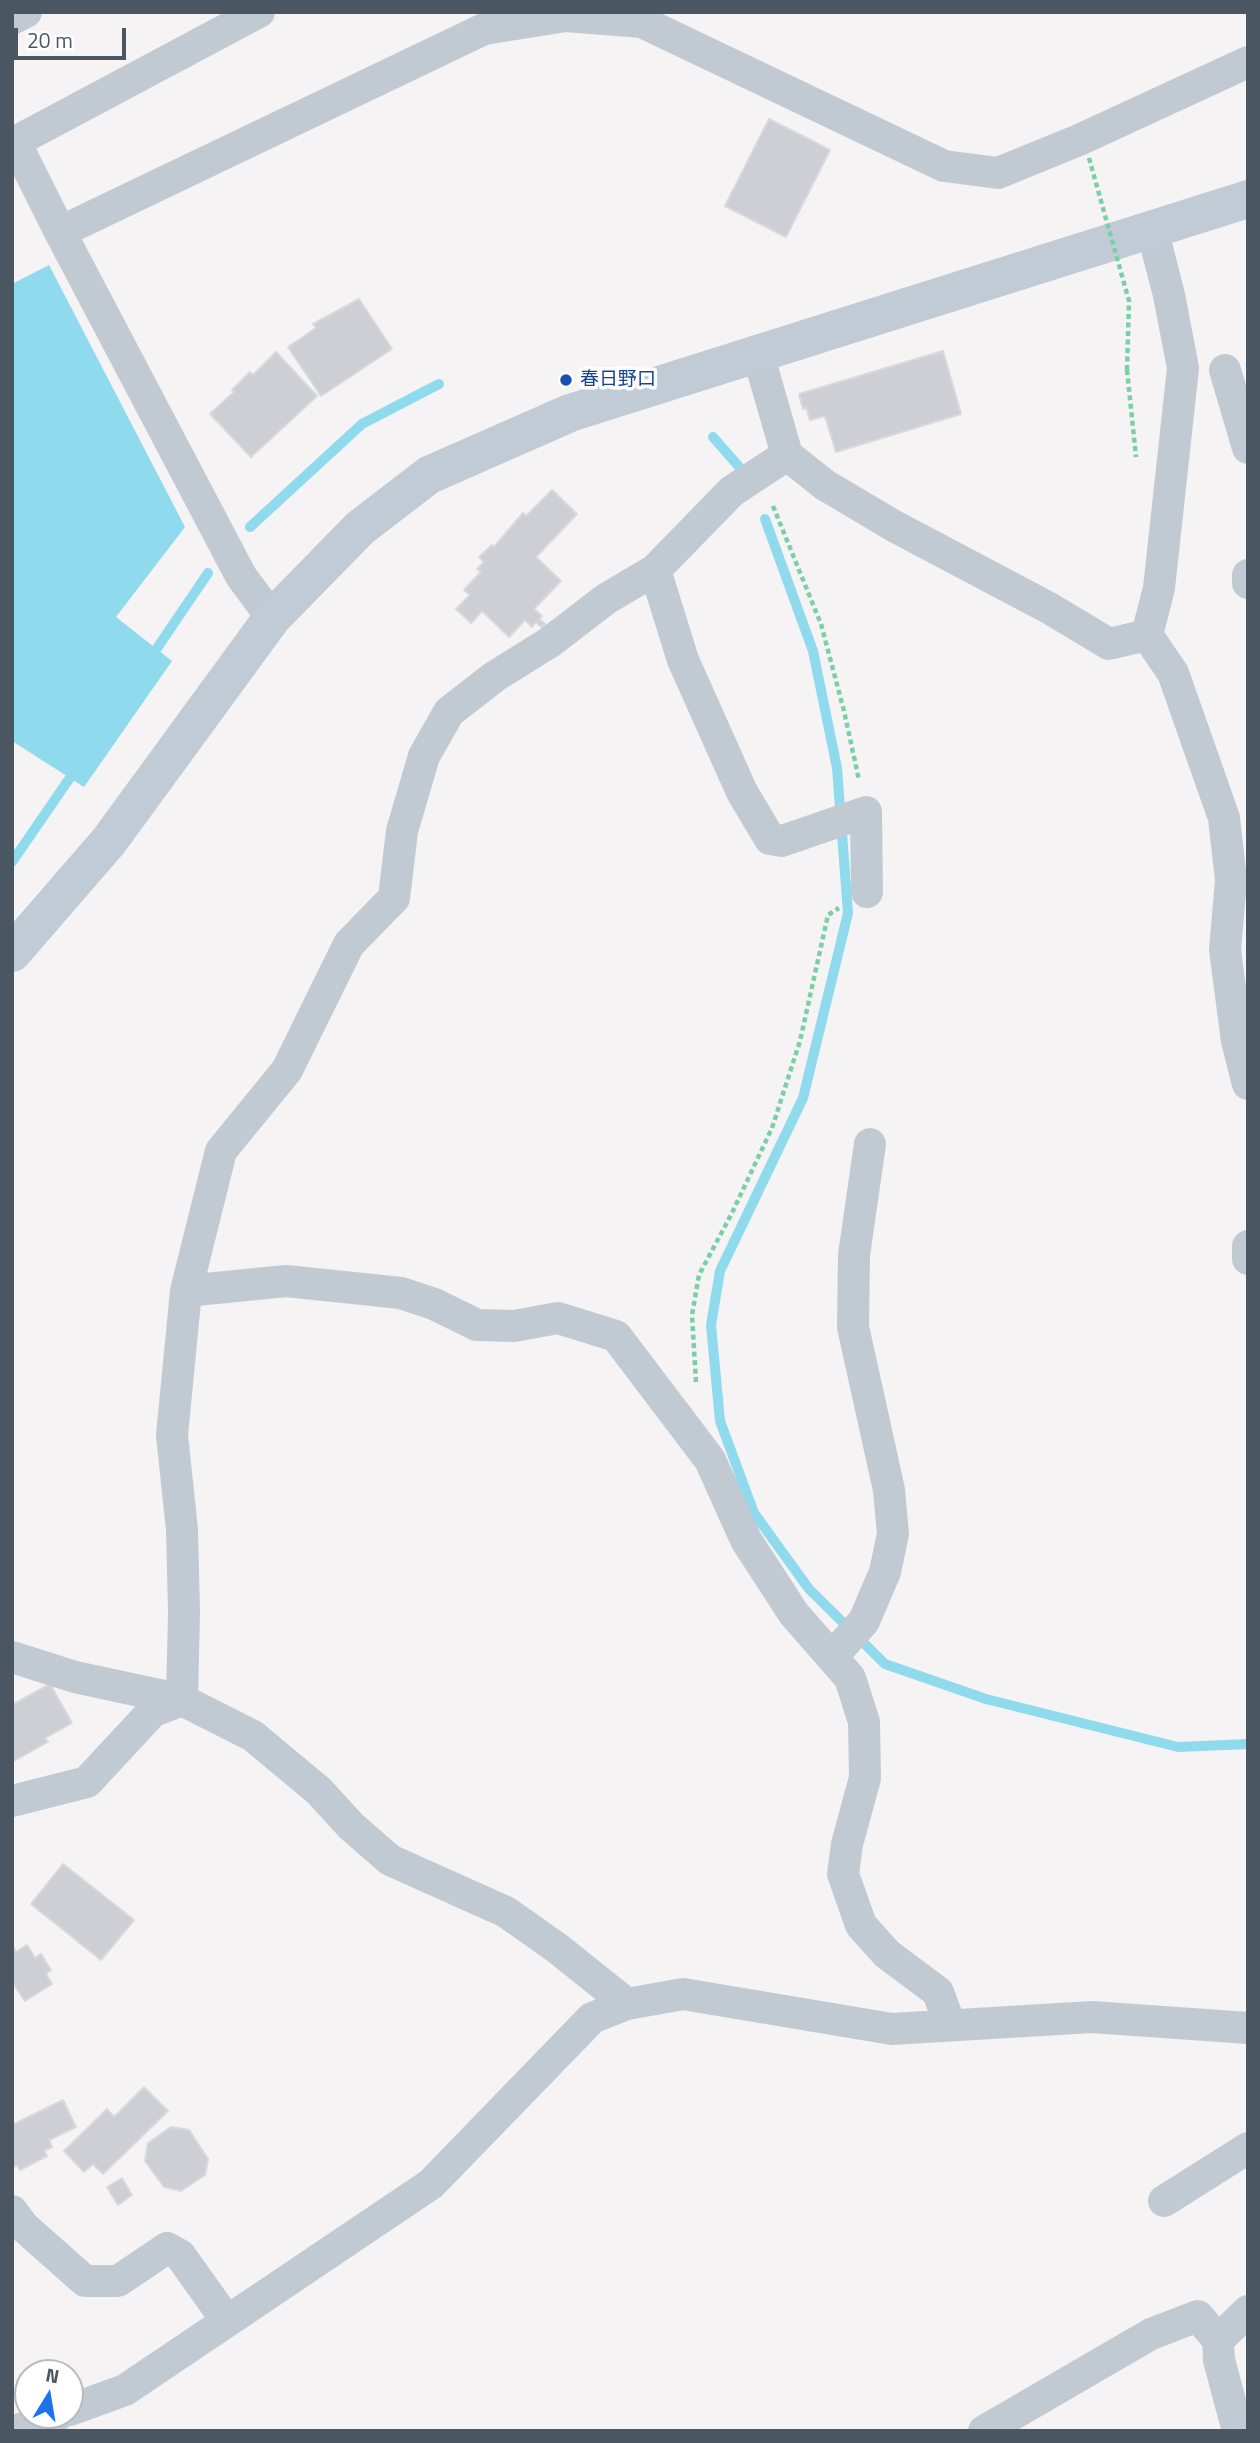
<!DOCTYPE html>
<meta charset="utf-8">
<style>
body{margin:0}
#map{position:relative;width:1260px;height:2443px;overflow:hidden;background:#f5f3f3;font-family:"Titillium Web",sans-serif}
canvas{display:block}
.frame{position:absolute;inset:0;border:14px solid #4a5661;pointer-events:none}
.north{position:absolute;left:14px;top:2359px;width:70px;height:70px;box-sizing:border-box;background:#fff;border:2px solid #b7bbc0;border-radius:50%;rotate:11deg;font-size:19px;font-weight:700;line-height:28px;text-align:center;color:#4a5661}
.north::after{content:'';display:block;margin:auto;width:24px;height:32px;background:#1a73e8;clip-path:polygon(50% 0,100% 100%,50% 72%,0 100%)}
.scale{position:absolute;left:14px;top:28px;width:112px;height:32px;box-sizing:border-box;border:4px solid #4a5661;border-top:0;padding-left:9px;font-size:21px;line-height:24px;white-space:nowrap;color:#4a5661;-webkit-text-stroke:5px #fff;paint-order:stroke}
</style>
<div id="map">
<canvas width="1260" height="2443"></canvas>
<div class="frame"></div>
<div class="north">N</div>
<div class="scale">20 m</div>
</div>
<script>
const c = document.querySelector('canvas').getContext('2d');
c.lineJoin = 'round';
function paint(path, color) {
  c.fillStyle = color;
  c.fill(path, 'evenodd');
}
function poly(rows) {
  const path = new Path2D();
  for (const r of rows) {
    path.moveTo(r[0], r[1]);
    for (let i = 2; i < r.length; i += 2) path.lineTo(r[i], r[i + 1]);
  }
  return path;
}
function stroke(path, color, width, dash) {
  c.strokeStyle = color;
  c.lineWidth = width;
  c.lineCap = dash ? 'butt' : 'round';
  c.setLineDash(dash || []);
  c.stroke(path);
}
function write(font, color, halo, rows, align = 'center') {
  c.font = font + ' "Titillium Web","Noto Sans JP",sans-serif';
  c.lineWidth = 7;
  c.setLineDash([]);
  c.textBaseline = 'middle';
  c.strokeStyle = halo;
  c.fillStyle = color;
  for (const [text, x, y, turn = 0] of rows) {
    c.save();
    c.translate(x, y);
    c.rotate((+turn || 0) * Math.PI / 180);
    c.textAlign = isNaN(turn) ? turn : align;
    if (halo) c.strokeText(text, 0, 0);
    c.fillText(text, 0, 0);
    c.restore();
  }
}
const water = poly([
 [49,265,185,527,116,617,172,661,84,787,12,741,12,284]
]);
const stream = poly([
 [713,437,741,469],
 [765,519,813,651,837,768,848,913,803,1098,720,1271,711,1325,720,1421,754,1513,809,1589,885,1664,986,1699,1178,1747,1248,1744],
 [250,527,362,424,439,384],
 [149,660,208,573],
 [12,862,78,766]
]);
const building = poly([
 [769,119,830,150,786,237,725,206,769,119],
 [359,299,392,349,321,396,288,347,316,328,313,324,359,299],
 [943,351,961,414,836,452,825,416,810,420,806,407,803,409,799,394,943,351],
 [276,352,317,396,251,457,210,414,234,392,232,390,250,372,253,375,276,352],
 [552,490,577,514,536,557,561,581,534,609,542,616,539,619,545,624,542,628,536,622,532,627,525,620,509,637,482,611,471,623,456,609,470,595,464,590,481,572,477,569,484,562,479,557,492,545,494,547,523,513,526,516,552,490],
 [50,1684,72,1723,45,1738,48,1742,12,1762,12,1705,50,1684],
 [63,1864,134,1920,101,1960,31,1904,63,1864],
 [12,1945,16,1952,27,1945,35,1958,41,1954,51,1970,46,1974,52,1984,25,2001,12,1982,12,1945],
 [144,2087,168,2111,103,2174,93,2164,84,2172,64,2151,107,2109,114,2117,144,2087],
 [63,2100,76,2127,49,2140,52,2147,44,2151,47,2156,20,2170,17,2165,12,2168,12,2125,63,2100],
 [171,2127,189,2130,208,2159,205,2175,181,2191,164,2187,145,2161,148,2143,171,2127],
 [122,2178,132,2195,118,2205,107,2187,122,2178]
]);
const path = poly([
 [1127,370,1136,457],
 [773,506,821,624,844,711,859,780],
 [696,1382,692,1315,699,1275,731,1215,772,1128,800,1041,828,915,839,908]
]);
const street = poly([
 [259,12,15,142,60,232,241,576,272,618],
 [12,19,26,12],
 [1152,229,1169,295,1183,368,1159,588,1147,635,1173,673,1224,818,1231,880,1225,950,1237,1041,1248,1084],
 [60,232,484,29,566,16,642,22,944,166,998,173,1079,140,1248,62],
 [758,354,787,455],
 [1225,370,1248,448],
 [655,570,683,660,742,792,770,839,782,841,866,812,867,892],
 [1248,575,1248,583],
 [1248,1246,1248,1259],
 [186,1291,286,1281,401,1293,434,1304,477,1325,514,1326,558,1318,616,1336,710,1460,746,1540,794,1614,850,1678,864,1722,865,1778,847,1844,843,1874,861,1925,887,1954,938,1992,950,2025],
 [12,1657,75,1677,182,1700,253,1736,319,1791,351,1826,390,1860,506,1912,557,1948,627,2004],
 [832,1657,864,1621,885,1572,893,1534,889,1490,853,1327,854,1255,870,1144],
 [182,1700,184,1612,182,1530,172,1435,186,1291,221,1151,287,1070,349,944,394,898,402,831,424,756,449,712,494,677,550,642,606,599,655,570,732,491,787,455,825,485,894,526,1049,608,1109,644,1147,635],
 [12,1801,87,1782,152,1712,182,1700],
 [1164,2201,1248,2148],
 [12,2211,24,2227,85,2281,118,2281,167,2248,180,2255,227,2321],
 [70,2410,125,2390,431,2184,592,2018,627,2004,683,1994,892,2029,1092,2017,1248,2028],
 [15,2431,58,2415],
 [984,2431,1151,2334,1198,2316,1218,2340],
 [1238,2431,1219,2360,1218,2340,1248,2311]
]);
const secondary = poly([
 [12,953,109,841,272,618,360,528,429,475,570,413,1248,199]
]);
const pathBridge = poly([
 [1089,158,1129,301,1127,370]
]);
const markers = [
 [566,380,7,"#1a4fb4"]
];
const transitNames = [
 ["春日野口",580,380]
];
paint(water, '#90daee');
stroke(stream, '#90daee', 10);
paint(building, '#cdcfd5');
stroke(building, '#d7d9de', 2);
stroke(path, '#7ad0a6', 4.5, [5, 3.5]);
stroke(street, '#c1cad2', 32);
stroke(secondary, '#c1cbd6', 38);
stroke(pathBridge, '#7ad0a6', 4.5, [5, 3.5]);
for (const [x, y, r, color] of markers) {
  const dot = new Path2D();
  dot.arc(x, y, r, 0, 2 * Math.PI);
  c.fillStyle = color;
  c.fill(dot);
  stroke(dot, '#fff', 2.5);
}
write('19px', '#164399', '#fff', transitNames, 'left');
</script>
